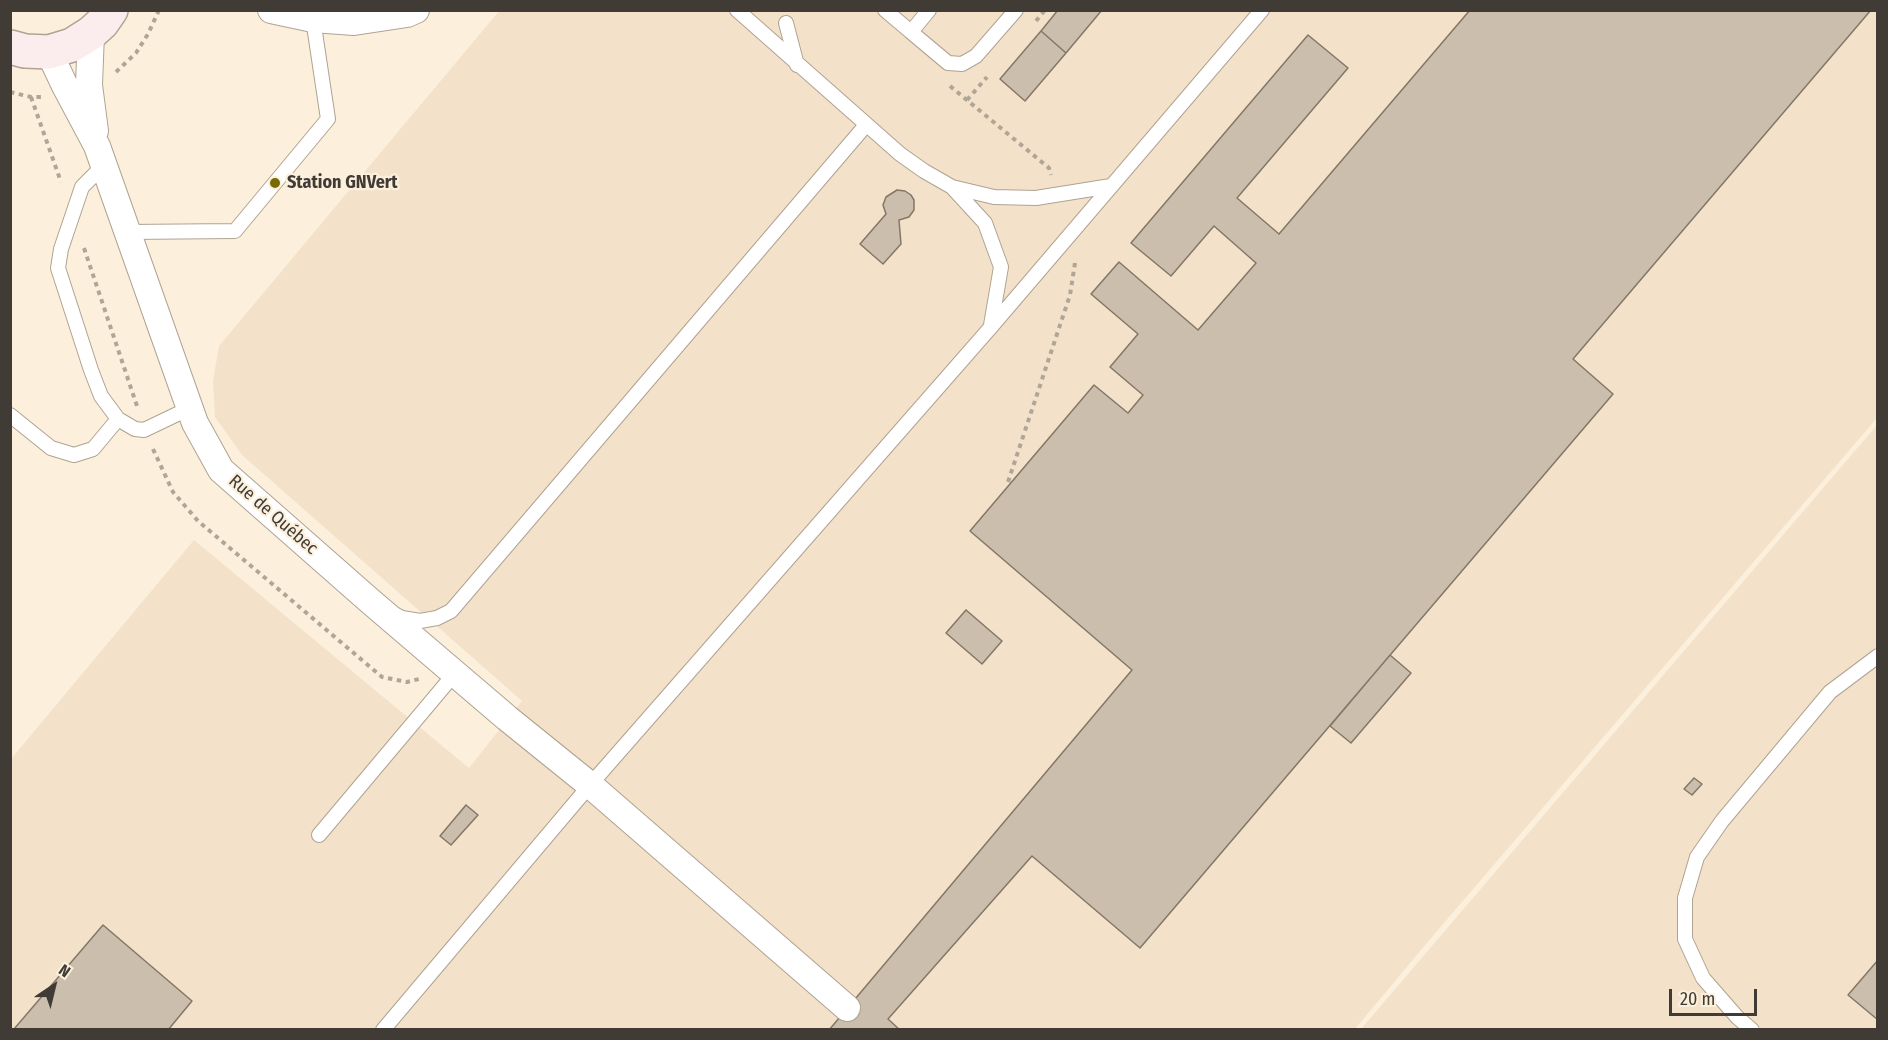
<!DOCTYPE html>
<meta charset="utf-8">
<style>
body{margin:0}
#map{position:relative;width:1888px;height:1040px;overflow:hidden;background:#fcf0dd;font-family:"Fira Sans Condensed",sans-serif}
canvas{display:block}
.frame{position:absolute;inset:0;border:12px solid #403b34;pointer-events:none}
.north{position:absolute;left:24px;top:956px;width:60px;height:60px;-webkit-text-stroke:4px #fcf0dd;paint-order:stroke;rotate:35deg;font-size:16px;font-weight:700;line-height:24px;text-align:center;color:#403b34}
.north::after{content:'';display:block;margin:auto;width:21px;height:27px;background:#403b34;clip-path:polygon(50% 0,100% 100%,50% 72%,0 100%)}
.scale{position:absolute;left:1669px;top:989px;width:88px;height:27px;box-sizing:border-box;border:3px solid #403b34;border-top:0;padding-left:8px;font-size:18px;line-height:21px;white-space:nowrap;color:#403b34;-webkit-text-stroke:4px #fcf0dd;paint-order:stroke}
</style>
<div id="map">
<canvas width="1888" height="1040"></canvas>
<div class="frame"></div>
<div class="north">N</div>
<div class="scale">20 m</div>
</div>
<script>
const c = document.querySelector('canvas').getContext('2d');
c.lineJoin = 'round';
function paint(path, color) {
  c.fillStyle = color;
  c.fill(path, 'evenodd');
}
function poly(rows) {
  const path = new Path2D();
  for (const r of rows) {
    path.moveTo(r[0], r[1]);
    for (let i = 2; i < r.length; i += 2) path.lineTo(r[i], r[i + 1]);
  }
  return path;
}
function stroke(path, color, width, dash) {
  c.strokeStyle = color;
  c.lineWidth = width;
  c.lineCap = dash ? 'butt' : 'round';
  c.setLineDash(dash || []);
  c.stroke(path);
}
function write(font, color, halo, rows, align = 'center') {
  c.font = font + ' "Fira Sans Condensed",sans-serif';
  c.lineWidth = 4.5;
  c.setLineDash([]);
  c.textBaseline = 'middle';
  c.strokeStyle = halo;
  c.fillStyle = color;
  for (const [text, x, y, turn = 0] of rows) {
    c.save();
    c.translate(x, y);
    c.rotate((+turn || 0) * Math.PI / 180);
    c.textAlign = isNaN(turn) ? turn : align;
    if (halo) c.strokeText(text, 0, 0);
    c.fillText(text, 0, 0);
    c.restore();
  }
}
const built = poly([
 [499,11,1877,11,1877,418,1426,944,1355,1029,11,1030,11,759,194,540,469,768,522,701,242,455,215,417,213,381,219,346],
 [1877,425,1877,1029,1361,1029]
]);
const building = poly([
 [1058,10,1102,10,1066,53,1041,31,1058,10],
 [1470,10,1871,10,1573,359,1613,394,1140,948,1032,856,888,1019,900,1030,829,1030,1132,670,970,531,1094,385,1128,413,1143,395,1110,367,1138,334,1091,294,1119,262,1198,330,1256,263,1214,226,1171,276,1131,243,1308,35,1348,68,1237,198,1279,234,1470,10],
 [1041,31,1066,53,1025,101,1000,79,1041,31],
 [897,190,905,191,911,195,914,200,914,210,909,217,899,220,901,244,883,264,860,244,886,214,883,205,886,197,897,190],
 [966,610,1002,641,982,664,946,633,966,610],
 [1390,655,1411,673,1351,743,1330,726,1390,655],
 [1694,778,1702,784,1692,795,1684,789,1694,778],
 [466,805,478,815,451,845,440,836,466,805],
 [103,925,192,1001,168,1030,14,1029,103,925],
 [1878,960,1878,1020,1848,995,1878,960]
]);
const path = poly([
 [1036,21,1045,10],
 [116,72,136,53,148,34,159,10],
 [950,86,1049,168,1051,175],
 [10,92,31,97,42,97],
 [31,97,61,182],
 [967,100,987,77],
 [84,248,137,406],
 [153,449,173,492,198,521,382,677,407,682,419,679],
 [1008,482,1070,295,1075,263]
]);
const service = poly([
 [737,10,900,154,924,171,952,187,994,197,1036,198,1111,186],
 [885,10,911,32,929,10],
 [786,23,797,65],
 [911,32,948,63,962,64,976,56,1016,10],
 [104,165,82,187,61,249,58,268,91,370,101,396,118,419,135,429,144,430,190,408],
 [952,187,985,223,1001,267,991,325],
 [127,232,235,231,328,119,313,19],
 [10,415,51,448,74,455,93,449,118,419],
 [396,615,402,618,420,621,437,618,451,611,866,125],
 [319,835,456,672],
 [383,1030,590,785,991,327,1262,10],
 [1752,1030,1737,1017,1703,978,1685,939,1685,898,1697,857,1722,821,1830,692,1878,656]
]);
const minor = poly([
 [271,10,313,19,354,22,407,14,416,10],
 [91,33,89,85,95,131],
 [49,52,65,86,97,146,195,423,221,470,370,601,507,718,590,785,847,1008]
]);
const secondary = poly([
 [10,47,25,51,49,52,72,45,91,33,102,23,111,10]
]);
const markers = [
 [275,183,6,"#786a01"]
];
const poiNames = [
 ["Station GNVert",287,183]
];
const streetNames = [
 ["Rue de Québec",273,515,41]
];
paint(built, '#f3e2c9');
paint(building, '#cbbead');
stroke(building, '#837767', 1.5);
stroke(service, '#afa392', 16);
stroke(minor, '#afa392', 28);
stroke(secondary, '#afa392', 36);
stroke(path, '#b0a698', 4, [4.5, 4.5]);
stroke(service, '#fff', 14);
stroke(minor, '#fff', 26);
stroke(secondary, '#fbedee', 33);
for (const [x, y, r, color] of markers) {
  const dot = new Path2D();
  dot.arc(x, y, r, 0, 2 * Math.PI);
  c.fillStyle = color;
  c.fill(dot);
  stroke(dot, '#fcf0dd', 2);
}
write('bold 18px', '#403b34', '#fcf0dd', poiNames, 'left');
write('18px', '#403b34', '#fcf0dd', streetNames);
</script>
